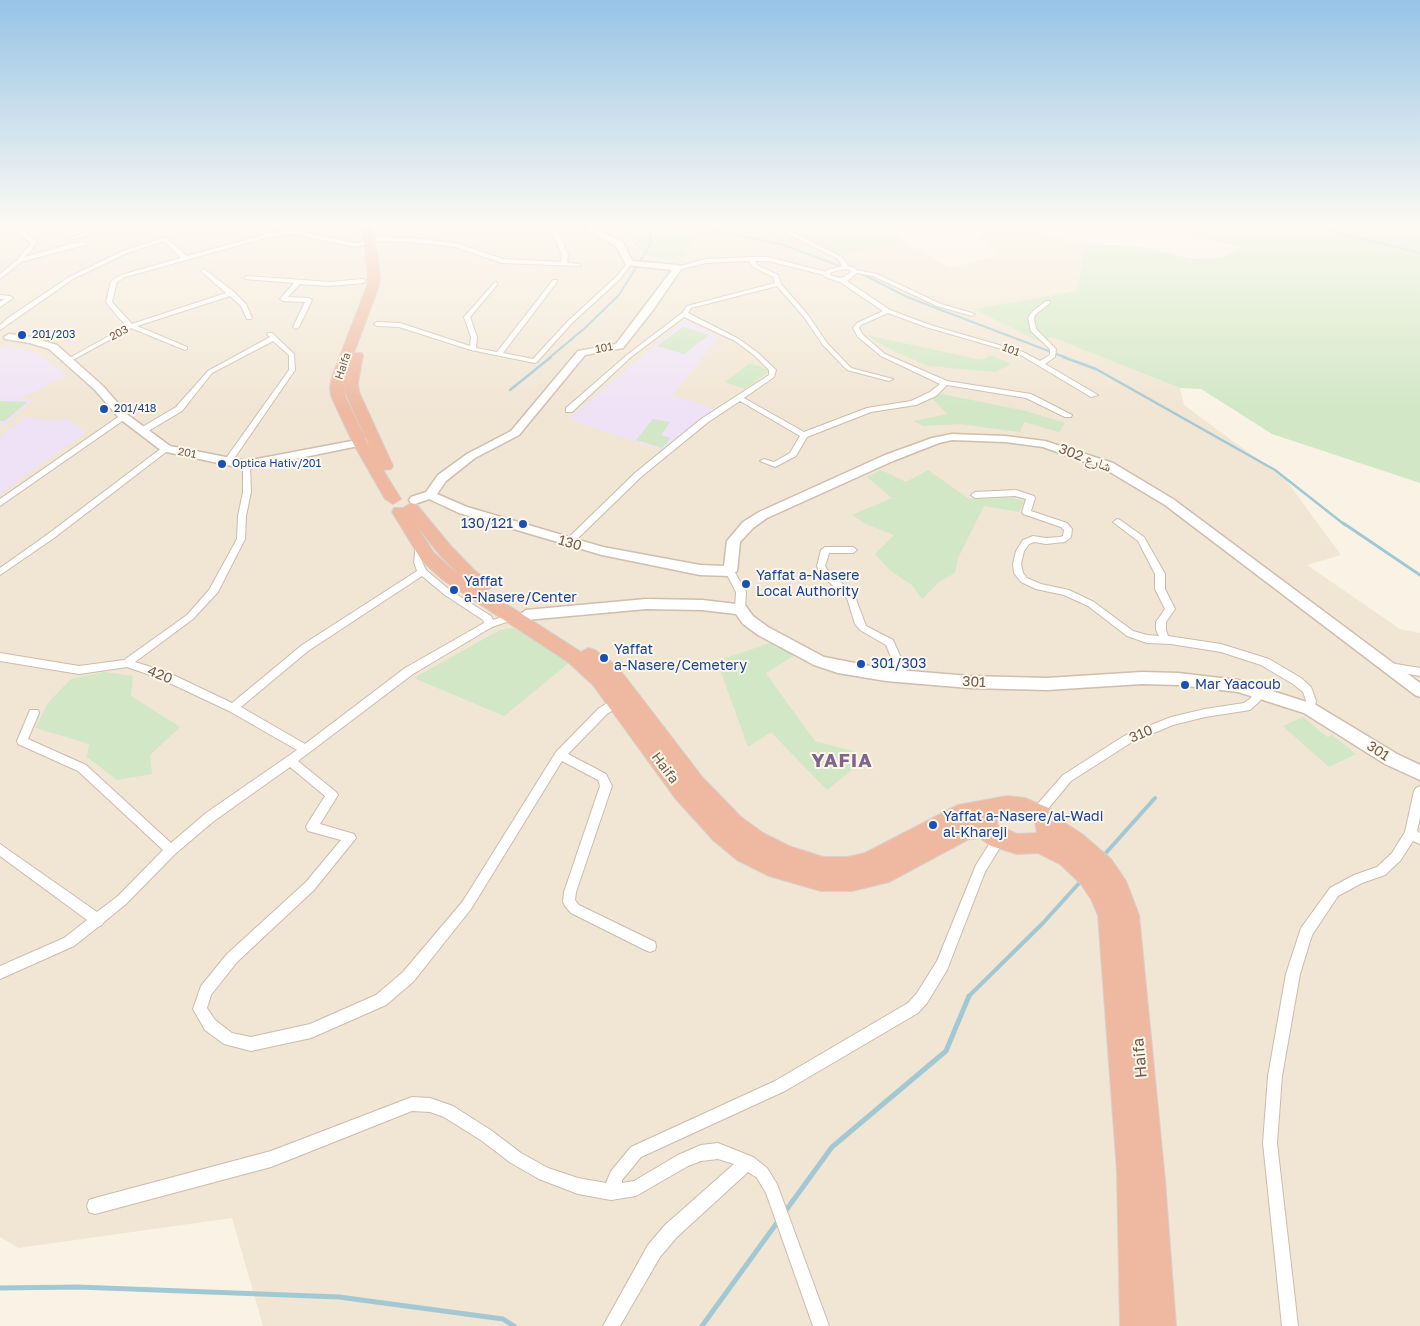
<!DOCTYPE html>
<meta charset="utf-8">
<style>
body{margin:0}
canvas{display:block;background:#faf3e5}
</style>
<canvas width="1420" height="1326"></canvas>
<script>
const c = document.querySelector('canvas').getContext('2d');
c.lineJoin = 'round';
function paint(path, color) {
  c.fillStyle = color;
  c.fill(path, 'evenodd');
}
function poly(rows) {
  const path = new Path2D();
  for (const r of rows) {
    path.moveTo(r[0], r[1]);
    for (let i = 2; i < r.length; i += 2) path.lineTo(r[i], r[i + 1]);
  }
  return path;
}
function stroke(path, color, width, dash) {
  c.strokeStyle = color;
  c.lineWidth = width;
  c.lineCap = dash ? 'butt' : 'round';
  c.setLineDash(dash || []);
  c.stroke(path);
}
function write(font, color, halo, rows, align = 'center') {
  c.font = font + ' "Golos Text","Noto Naskh Arabic",sans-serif';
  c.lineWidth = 4;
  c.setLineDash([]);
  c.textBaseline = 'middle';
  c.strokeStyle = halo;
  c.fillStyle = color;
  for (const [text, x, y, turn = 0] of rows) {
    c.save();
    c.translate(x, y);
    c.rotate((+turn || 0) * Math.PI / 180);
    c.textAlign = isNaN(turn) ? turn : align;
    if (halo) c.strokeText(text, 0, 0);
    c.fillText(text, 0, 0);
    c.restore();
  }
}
const residential = poly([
 [0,224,607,224,626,233,632,245,641,253,693,238,663,234,667,224,706,224,750,230,792,245,808,239,843,255,903,241,950,268,1000,255,977,237,988,224,1007,224,1086,244,1076,291,975,309,1051,337,1180,388,1184,405,1286,480,1341,555,1307,565,1400,629,1420,633,1420,1326,263,1326,232,1218,18,1248,0,1237]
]);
const education = poly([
 [687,319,718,338,672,395,714,409,661,450,568,419],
 [10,346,39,354,67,375,19,399,32,400,4,426,0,425,0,348],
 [26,417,56,421,65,418,86,432,0,494,0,437]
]);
const green = poly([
 [607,224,667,224,663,234,693,238,685,258,667,260,641,253,626,233],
 [706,224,887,224,903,241,843,255,808,239,792,245,750,230],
 [1120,224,1420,224,1420,483,1272,434,1201,389,1180,388,1051,337,1042,343,974,309,1076,291,1086,244,1136,246,1193,259,1221,258,1243,247,1137,225,1119,237],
 [683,327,709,335,684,354,657,346],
 [866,335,982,360,990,355,1011,364,995,372,928,366,885,347],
 [750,363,770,371,745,389,725,382],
 [942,394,1026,411,1065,423,1059,432,1024,422,1020,432,960,424,923,426,914,421,947,414,932,398],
 [0,401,27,402,5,421,0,421],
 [653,419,670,422,661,435,671,438,662,448,636,440],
 [881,470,906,482,928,470,969,499,1013,498,1024,501,1019,512,984,506,958,558,955,573,940,581,922,599,912,585,891,571,875,554,894,535,866,524,852,515,892,498,867,477],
 [514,628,570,662,504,716,414,678,500,630],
 [770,643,795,655,766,673,772,682,815,741,853,751,859,764,827,790,771,732,748,747,717,661],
 [104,672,133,676,131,696,180,727,150,755,152,774,117,780,87,757,89,744,36,728,47,704,71,679],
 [1303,717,1327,737,1332,735,1356,754,1329,767,1283,726]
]);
const streamFar4 = poly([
 [684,224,784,245,845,268],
 [1302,224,1420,253],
 [860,273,907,297,1067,358],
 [549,358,585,328,619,295,650,245,652,224]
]);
const streamFar3 = poly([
 [1063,357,1096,369,1275,470,1345,525],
 [510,390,551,357]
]);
const streamFar2 = poly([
 [1343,523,1420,575]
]);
const streamFar1 = poly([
 [1104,855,1155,798],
 [968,997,1043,923,1081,881]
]);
const stream = poly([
 [784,1213,832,1147,946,1051,969,996],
 [0,1288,78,1287,339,1297,503,1319,514,1326],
 [702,1326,779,1220]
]);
const street = poly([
 [7,224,14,224,33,238,37,243,25,257,73,243,85,242,88,244,21,262,0,279,0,274,17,260,31,243,7,224],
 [111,224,120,224,75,239,70,238,111,224],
 [244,224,251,224,270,233,293,230,356,243,370,240,373,242,356,247,293,234,269,237,125,277,117,282,112,302,132,324,226,293,202,272,202,270,204,269,234,292,246,304,252,318,251,319,247,319,241,306,230,296,137,326,187,347,187,349,185,350,131,328,69,362,64,361,127,326,118,317,106,302,111,281,121,275,181,258,164,241,127,253,73,279,0,330,0,325,8,318,69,277,123,251,165,237,187,256,264,235,244,224],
 [543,224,549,224,561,237,568,255,567,263,580,264,580,266,502,263,455,247,411,242,378,241,375,239,378,237,411,238,456,243,503,259,561,262,562,255,555,238,543,224],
 [769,224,776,224,842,257,848,266,855,268,856,270,877,274,941,304,975,314,972,316,937,306,873,276,857,273,847,281,890,310,930,325,1023,352,1040,361,1050,355,1050,349,1031,331,1028,318,1032,312,1046,301,1050,301,1050,303,1036,314,1034,318,1036,329,1056,349,1055,357,1045,364,1098,395,1091,397,1019,354,926,327,888,313,861,325,859,328,863,335,885,354,947,381,1031,394,1072,415,1071,417,1065,417,1026,398,947,385,936,396,916,405,871,412,807,437,796,456,775,467,760,461,764,459,774,462,790,453,800,436,740,401,707,423,641,477,571,545,565,545,564,543,565,541,635,473,701,419,769,375,769,370,754,355,735,341,684,317,631,357,572,412,566,412,566,408,627,355,682,313,687,306,775,283,773,277,753,267,749,261,706,263,678,270,675,268,676,267,706,259,750,257,768,257,826,272,827,270,842,266,838,259,769,224],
 [755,261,768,261,824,275,825,277,840,282,883,311,857,323,853,328,858,337,881,356,940,384,930,392,911,401,867,408,804,432,744,398,774,377,776,370,758,353,739,339,688,313,691,308,777,286,804,317,823,345,847,370,889,381,893,379,851,368,827,343,808,315,781,284,778,275,757,265,755,261],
 [846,269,850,270,851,272,844,277,839,278,830,275,831,272,846,269],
 [629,261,632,263,620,279,572,323,537,362,535,363,471,350,399,327,377,326,374,324,377,322,400,323,470,346,471,337,464,317,495,282,497,283,497,285,470,317,477,337,476,348,497,352,553,280,557,280,557,282,503,353,533,359,568,321,616,277,629,261],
 [247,276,330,282,363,279,366,281,363,283,330,286,300,284,288,297,309,298,312,300,299,327,296,329,293,327,305,302,283,301,280,299,294,283,245,279,244,278,247,276],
 [0,295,10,296,13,298,0,307,0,302,4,299,0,299,0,295],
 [268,333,272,333,294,354,295,370,231,463,225,463,224,461,289,370,289,355,273,341,212,373,182,411,145,433,139,433,139,429,176,407,208,371,270,337,267,334,268,333],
 [121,415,127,415,128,417,0,506,0,499,121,415],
 [163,447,169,447,170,449,54,538,0,575,0,568,48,534,163,447],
 [243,463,249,463,250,465,251,492,246,516,245,539,218,592,193,619,135,662,167,672,232,703,302,645,417,571,414,562,416,544,420,541,424,544,422,562,426,570,451,591,491,616,493,620,515,613,520,616,518,618,492,627,413,674,298,761,336,792,338,795,320,824,354,834,356,838,314,890,237,962,211,995,207,1008,215,1020,232,1033,251,1037,310,1024,376,995,403,972,463,901,556,752,599,708,616,698,620,699,621,702,620,705,607,714,568,754,606,774,612,786,576,892,575,900,579,905,655,942,656,946,655,950,650,952,645,950,571,913,565,906,563,902,564,892,600,786,598,780,562,761,471,909,413,982,386,1005,311,1038,251,1051,224,1044,205,1030,193,1009,201,986,227,954,306,882,341,840,308,831,306,827,308,823,325,796,290,767,214,821,175,854,126,904,104,922,102,925,98,927,74,946,0,979,0,966,64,938,87,920,0,856,0,844,97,912,118,896,163,850,78,771,18,744,17,741,30,710,38,710,39,713,28,739,86,765,171,843,206,813,297,750,229,711,159,678,127,667,79,674,0,661,0,653,79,666,124,660,187,615,209,590,237,539,238,516,243,492,243,463],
 [422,576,445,595,483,620,484,623,405,668,305,744,241,707,308,651,422,576],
 [1016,490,1034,496,1035,498,1031,511,1067,523,1072,529,1071,537,1065,542,1046,544,1034,542,1029,544,1024,551,1021,564,1023,573,1027,578,1041,584,1069,590,1094,602,1133,631,1147,635,1159,636,1156,630,1156,622,1165,609,1155,589,1155,574,1138,541,1113,522,1117,519,1120,520,1144,537,1165,574,1165,589,1175,609,1166,622,1166,630,1168,636,1221,644,1269,659,1301,678,1311,687,1316,701,1314,712,1306,712,1305,709,1306,701,1303,692,1293,684,1261,665,1221,652,1171,644,1147,643,1127,636,1088,606,1064,595,1036,589,1021,582,1014,573,1013,564,1016,551,1023,540,1033,536,1046,538,1060,537,1063,536,1064,530,1061,527,1023,514,1022,512,1026,499,1015,496,975,498,971,495,975,492,1016,490],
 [825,547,853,547,857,550,853,553,829,553,825,566,828,571,854,594,866,626,893,640,909,676,908,679,900,679,886,645,860,630,855,624,847,598,821,575,817,566,821,550,825,547],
 [730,568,733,569,746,592,745,609,740,612,735,609,736,592,725,571,730,568],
 [1390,663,1420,668,1420,676,1386,670,1385,667,1390,663],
 [1259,687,1263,688,1264,691,1260,701,1250,710,1205,717,1173,725,1132,742,1071,781,1042,816,1038,817,1034,816,1032,812,1034,808,1063,775,1124,736,1171,717,1205,709,1244,703,1251,698,1255,688,1259,687],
 [1420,786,1420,818,1417,831,1420,833,1420,844,1413,841,1400,861,1385,875,1362,883,1338,896,1312,935,1300,974,1282,1076,1277,1143,1298,1326,1282,1326,1263,1143,1268,1076,1286,974,1301,928,1330,888,1354,875,1377,867,1392,853,1405,832,1414,791,1416,788,1420,786],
 [999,834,1003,835,1005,839,985,872,947,970,927,1003,918,1013,785,1091,641,1157,622,1180,622,1183,634,1181,678,1155,701,1145,718,1143,753,1157,767,1168,777,1184,829,1326,813,1326,766,1193,757,1178,748,1172,677,1237,660,1257,620,1326,603,1326,648,1245,665,1225,734,1164,718,1159,701,1161,688,1166,636,1196,611,1200,578,1194,539,1179,511,1163,482,1141,444,1117,430,1112,412,1111,271,1167,95,1214,89,1212,87,1206,89,1200,95,1198,271,1151,412,1097,430,1098,453,1106,492,1131,521,1153,548,1168,578,1178,606,1183,611,1171,631,1147,775,1081,908,1003,917,993,937,961,976,865,995,835,999,834]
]);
const secondary = poly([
 [575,224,586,224,623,242,632,261,678,265,682,268,653,310,623,348,585,355,519,435,475,458,446,481,437,494,467,507,603,547,700,565,724,566,727,541,743,522,759,512,885,455,932,438,952,434,1005,436,1045,441,1113,463,1173,499,1420,683,1420,697,1415,695,1165,505,1105,469,1043,447,1005,442,952,440,939,443,893,461,767,518,753,528,740,542,737,571,730,576,700,575,602,555,459,513,429,499,415,504,411,503,409,500,411,497,426,492,438,475,467,454,511,431,578,351,616,344,672,270,626,265,616,246,575,224],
 [9,334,31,337,57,345,103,386,128,415,170,446,246,461,373,437,379,440,373,443,246,469,162,451,120,419,95,390,49,349,30,343,5,339,4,337,9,334],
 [646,599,702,600,745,605,753,616,768,627,824,657,886,669,969,676,1047,678,1142,672,1178,673,1238,680,1316,705,1397,754,1420,765,1420,780,1385,764,1304,713,1238,692,1178,685,1142,684,1047,690,969,688,886,681,838,673,814,665,758,635,743,624,736,614,702,610,646,609,526,620,519,615,526,610,646,599]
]);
const highway = poly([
 [362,224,372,224,380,275,379,286,354,353,362,353,363,356,358,382,359,392,393,466,391,469,383,470,401,499,393,504,385,499,353,443,331,396,330,387,333,374,367,286,368,275,362,224],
 [344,383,345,392,371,450,345,396,344,383],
 [411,503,417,505,450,545,474,570,490,582,493,586,486,591,581,652,588,648,595,650,617,666,703,778,741,817,763,833,789,846,823,857,848,857,865,853,958,805,1007,796,1025,798,1051,809,1054,816,1082,834,1111,859,1126,881,1139,915,1165,1180,1176,1326,1120,1326,1117,1171,1098,915,1091,899,1081,884,1060,864,1038,853,1017,854,991,846,980,838,969,839,889,882,852,891,821,891,769,876,737,860,713,840,675,798,593,685,568,662,443,580,422,561,392,512,394,508,403,508,411,503],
 [416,525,438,553,458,574,434,553,416,525],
 [1007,814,1022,816,1035,822,1037,833,1017,834,997,825,998,817,1007,814]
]);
const markers = [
 [22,335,5,"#1a4fb4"],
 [104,409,5,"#1a4fb4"],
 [222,464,5,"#1a4fb4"],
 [523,524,5,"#1a4fb4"],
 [746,584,5,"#1a4fb4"],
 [454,590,5,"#1a4fb4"],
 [604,658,5,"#1a4fb4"],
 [861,664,5,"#1a4fb4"],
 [1185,685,5,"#1a4fb4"],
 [933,825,5,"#1a4fb4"]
];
const farStreetnames = [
 ["203",119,333,-28],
 ["101",604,348,-10],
 ["101",1011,350,21],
 ["Haifa",343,366,-72],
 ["201",187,453,11]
];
const farTransitnames = [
 ["201/203",32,335],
 ["201/418",114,409],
 ["Optica Hativ/201",232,464]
];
const streetNames = [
 ["شارع 302",1085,458,21],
 ["130",570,543,16],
 ["420",160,675,22],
 ["301",974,682,3],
 ["310",1141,734,-23],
 ["301",1378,751,33],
 ["Haifa",665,768,53]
];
const transitNames = [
 ["130/121",513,524,"right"],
 ["Yaffat a-Nasere",756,576],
 ["Local Authority",756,592],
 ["Yaffat",464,582],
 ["a-Nasere/Center",464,598],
 ["Yaffat",614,650],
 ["a-Nasere/Cemetery",614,666],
 ["301/303",871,664],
 ["Mar Yaacoub",1195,685],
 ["Yaffat a-Nasere/al-Wadi",943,817],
 ["al-Khareji",943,833]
];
const nearStreetnames = [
 ["Haifa",1140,1058,-95]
];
const districtNames = [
 ["YAFIA",842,761]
];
paint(residential, '#f1e5d4');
paint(education, '#f0e2f6');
paint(green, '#d1e7c5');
stroke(streamFar4, '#a2c9d3', 2);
stroke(streamFar3, '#a2c9d3', 2.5);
stroke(streamFar2, '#a2c9d3', 3);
stroke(streamFar1, '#a2c9d3', 4);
stroke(stream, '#a2c9d3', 5);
stroke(street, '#cbbbac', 2);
stroke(secondary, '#cfbdad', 3);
stroke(highway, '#d7d1cd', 2);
paint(street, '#fff');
paint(secondary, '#fff');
paint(highway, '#efb9a1');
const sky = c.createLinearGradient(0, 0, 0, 410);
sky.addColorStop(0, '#96c4e6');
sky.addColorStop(0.55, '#fdfaf3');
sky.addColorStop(1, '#fdfaf300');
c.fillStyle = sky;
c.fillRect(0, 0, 1420, 410);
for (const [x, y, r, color] of markers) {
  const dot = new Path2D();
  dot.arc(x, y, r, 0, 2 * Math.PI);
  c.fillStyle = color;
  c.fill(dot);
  stroke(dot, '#fdf7eb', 2);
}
write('11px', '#715b4c', '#fdf7eb', farStreetnames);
write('11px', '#164399', '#fdf7eb', farTransitnames, 'left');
write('14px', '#715b4c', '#fdf7eb', streetNames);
write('14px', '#164399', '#fdf7eb', transitNames, 'left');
write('16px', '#715b4c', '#fdf7eb', nearStreetnames);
c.letterSpacing = '1px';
write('bold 19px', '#81648d', '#fdf7eb', districtNames);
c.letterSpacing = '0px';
</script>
